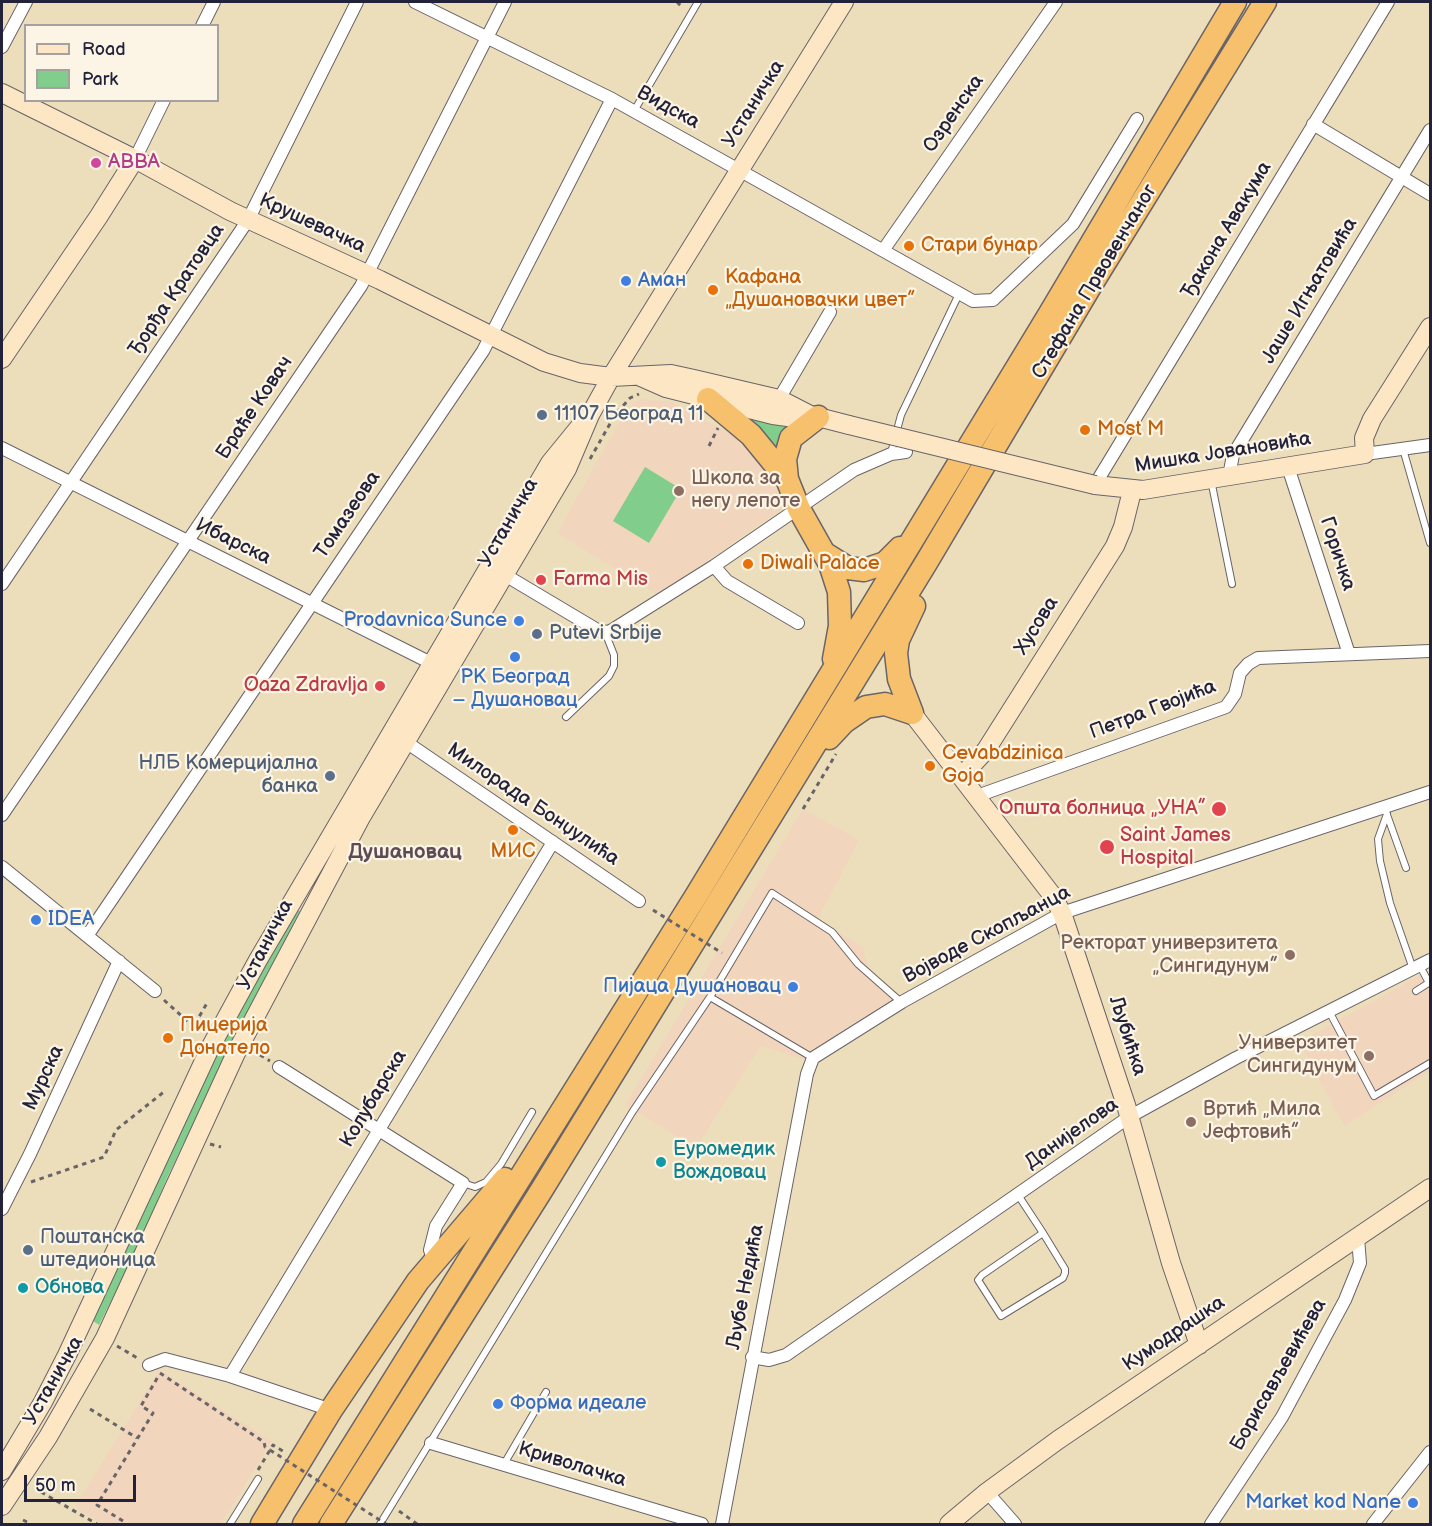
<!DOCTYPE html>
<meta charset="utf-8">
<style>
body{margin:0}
#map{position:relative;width:1432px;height:1526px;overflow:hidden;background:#eddebb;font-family:"Balsamiq Sans",sans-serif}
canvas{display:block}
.frame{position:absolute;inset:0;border:3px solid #22223b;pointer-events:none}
.legend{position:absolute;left:24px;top:24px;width:195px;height:78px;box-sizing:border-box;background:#fcf5e5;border:2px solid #a5a1a1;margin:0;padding:8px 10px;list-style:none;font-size:18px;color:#22223b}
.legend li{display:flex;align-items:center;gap:12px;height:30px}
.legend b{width:30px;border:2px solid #a5a1a1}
.scale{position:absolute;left:24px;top:1475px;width:112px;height:27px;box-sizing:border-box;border:3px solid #22223b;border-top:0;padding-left:8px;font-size:18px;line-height:21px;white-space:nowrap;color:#22223b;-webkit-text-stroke:4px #fcf5e5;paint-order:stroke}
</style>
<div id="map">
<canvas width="1432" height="1526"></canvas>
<div class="frame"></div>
<ul class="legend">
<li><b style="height:8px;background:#fce6c4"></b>Road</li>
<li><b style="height:16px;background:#81cd8b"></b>Park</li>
</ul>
<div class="scale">50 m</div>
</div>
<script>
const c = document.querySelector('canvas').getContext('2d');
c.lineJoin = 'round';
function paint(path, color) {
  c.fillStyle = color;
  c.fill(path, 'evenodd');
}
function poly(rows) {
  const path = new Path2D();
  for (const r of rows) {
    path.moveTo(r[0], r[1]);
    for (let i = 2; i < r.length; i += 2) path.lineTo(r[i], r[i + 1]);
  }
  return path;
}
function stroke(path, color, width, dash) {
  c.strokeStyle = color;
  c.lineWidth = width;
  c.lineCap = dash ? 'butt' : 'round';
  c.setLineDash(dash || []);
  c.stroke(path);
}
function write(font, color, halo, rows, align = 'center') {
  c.font = font + ' "Balsamiq Sans",sans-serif';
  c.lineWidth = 4.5;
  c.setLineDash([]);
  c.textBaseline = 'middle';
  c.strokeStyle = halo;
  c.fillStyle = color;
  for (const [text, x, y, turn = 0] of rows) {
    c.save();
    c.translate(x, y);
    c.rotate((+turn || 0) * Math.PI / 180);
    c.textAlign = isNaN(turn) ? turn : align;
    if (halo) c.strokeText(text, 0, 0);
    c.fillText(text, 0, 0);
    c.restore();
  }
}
const built = poly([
 [642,399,671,402,735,436,769,476,785,507,658,595,557,533,622,417,634,402],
 [803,809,859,840,818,919,863,947,868,968,902,997,805,1060,761,1046,696,1148,625,1105],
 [1430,970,1430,1071,1344,1126,1299,1042],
 [159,1370,272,1441,221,1524,102,1524,75,1507]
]);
const green = poly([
 [735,411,793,426,777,451],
 [645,467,681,489,649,543,613,521],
 [297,910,300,911,243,1020,167,1178,135,1253,99,1325,93,1321,162,1168,236,1015]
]);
const path = poly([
 [677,2,681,6],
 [709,446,718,428],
 [590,459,615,415,630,398,639,394],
 [803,809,836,754],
 [164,1000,194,1027],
 [195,1024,207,1003],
 [260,1055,270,1061],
 [210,1144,221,1147],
 [31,1182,104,1157,116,1130,165,1091],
 [117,1346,139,1359],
 [160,1373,264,1442,265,1447,270,1450],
 [90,1409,137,1438],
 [258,1470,273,1445,286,1453],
 [41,1492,97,1524],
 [399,1511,417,1524],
 [23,1520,31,1524],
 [123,1521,97,1505,153,1413,141,1406,159,1375]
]);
const lane = poly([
 [634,111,698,2],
 [1403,449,1430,543],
 [891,453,901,415,959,294],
 [1211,480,1232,584],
 [566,717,609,676,614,666,614,655,605,632],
 [1386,812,1406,868],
 [1387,814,1378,839,1380,861,1390,903,1413,969],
 [1420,966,1429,983],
 [1416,991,1430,982],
 [710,997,813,1058],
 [1330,1013,1374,1096,1430,1063],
 [463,1183,475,1187,486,1182,501,1164,532,1112],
 [1018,1195,1043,1233,1065,1269,1065,1273,1063,1278,1001,1316,978,1280,982,1275,1043,1233],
 [504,1464,546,1392],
 [230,1524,258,1479],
 [380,1524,633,1111,710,997,772,893,832,932,858,964,901,1002]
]);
const street = poly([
 [415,2,612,99,973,301,993,300,1073,224,1137,119],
 [202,26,214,2],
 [2,47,26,2],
 [1313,124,1430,194],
 [135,159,164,100],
 [884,249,1056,2],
 [779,399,830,312],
 [2,448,437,666],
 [1365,454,1430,445],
 [1288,467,1349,654],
 [1229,476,1233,455,1430,130],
 [1099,478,1388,2],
 [714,566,727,581,798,623],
 [500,572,599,631,609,632,714,566,854,470,891,454,906,452],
 [2,584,248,220,357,2],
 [406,742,639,901],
 [977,796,1226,707,1235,694,1240,673,1248,664,1258,658,1430,651],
 [2,815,361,286,505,2],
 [2,867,155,991],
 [87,936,483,351,612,99],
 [279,1067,463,1183,436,1226,430,1250,434,1261],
 [2,1209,30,1154,119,961],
 [752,1357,769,1360,786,1355,1129,1117,1236,1058,1430,960],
 [149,1365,165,1359,230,1376,331,1410],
 [230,1376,553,842],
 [431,1443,702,1524],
 [987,1492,1015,1524],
 [722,1524,807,1074,813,1058,902,1002,1062,913,1430,792],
 [1211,1524,1282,1417,1345,1300,1360,1263,1358,1238],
 [1373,1524,1430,1452]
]);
const secondary = poly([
 [2,93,135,159,230,211,380,280,544,362,580,373,611,377,671,374,694,379,779,399,810,415,849,425],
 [2,359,99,216,135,159],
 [641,377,666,388,773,415,795,418,810,415],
 [1095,485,1143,490,1365,454,1364,438,1372,419,1430,327],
 [912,713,1052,895,1062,913,1126,1105,1171,1263,1199,1345],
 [962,776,986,750,1115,546,1123,527,1132,491],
 [2,1471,43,1402,67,1355,210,1048,258,960,550,463,581,425],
 [2,1506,48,1437,105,1338,236,1053,360,819,567,469,590,415,611,377,844,2],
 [949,1524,987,1492,1058,1440,1430,1188]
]);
const highway = poly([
 [708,399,751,435,787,479],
 [818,417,791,438,785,459,787,479,799,509,830,564,839,592,840,626,834,659],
 [824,553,848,568,864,570,885,563,900,548],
 [912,713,899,679,896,653,898,640,914,606],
 [829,738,844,722,866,707,885,704,912,713],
 [262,1524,331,1410,418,1281,505,1179],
 [304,1524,696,896,1049,315,1235,2],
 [331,1524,541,1191,926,563,1091,285,1265,2]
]);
const pathBridge = poly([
 [653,910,722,953],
 [270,1450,386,1524]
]);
const secondaryBridge = poly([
 [849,425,1095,485]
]);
const markers = [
 [96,163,6,"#d1479c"],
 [909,246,6,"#e8710a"],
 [626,281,6,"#3f7fe0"],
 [713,290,6,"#e8710a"],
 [542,415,6,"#5c6f8a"],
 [1085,430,6,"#e8710a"],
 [679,491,6,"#8d6e63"],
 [748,564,6,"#e8710a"],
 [541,580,6,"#e0444e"],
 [519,621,6,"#3f7fe0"],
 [537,634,6,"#5c6f8a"],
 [515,657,6,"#3f7fe0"],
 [380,686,6,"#e0444e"],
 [930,766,6,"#e8710a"],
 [330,776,6,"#5c6f8a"],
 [1219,809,8,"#e0444e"],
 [513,830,6,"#e8710a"],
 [1107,847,8,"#e0444e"],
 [36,920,6,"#3f7fe0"],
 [1290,955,6,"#8d6e63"],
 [793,987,6,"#3f7fe0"],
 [168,1038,6,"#e8710a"],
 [1369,1056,6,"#8d6e63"],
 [1191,1122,6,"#8d6e63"],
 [661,1162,6,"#0f9aa8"],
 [28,1250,6,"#5c6f8a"],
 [23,1288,6,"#0f9aa8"],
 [498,1404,6,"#3f7fe0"],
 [1413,1503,6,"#3f7fe0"]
];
const streetNames = [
 ["Устаничка",754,104,-58],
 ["Видска",668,108,29],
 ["Озренска",954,114,-55],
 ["Крушевачка",312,224,25],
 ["Ђакона Авакума",1227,230,-59],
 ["Стефана Првовенчаног",1095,282,-59],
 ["Ђорђа Кратовца",177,290,-56],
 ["Јаше Игњатовића",1310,291,-59],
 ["Браће Ковач",255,408,-56],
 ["Мишка Јовановића",1223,453,-9],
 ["Томазеова",348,515,-56],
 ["Устаничка",509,523,-60],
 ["Ибарска",233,542,26],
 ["Горичка",1337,554,72],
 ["Хусова",1037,626,-58],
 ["Петра Гвојића",1153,710,-21],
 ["Милорада Бонџулића",533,805,34],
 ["Војводе Скопљанца",987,935,-28],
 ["Устаничка",266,945,-63],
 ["Љубићка",1127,1036,72],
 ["Мурска",44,1078,-65],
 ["Колубарска",374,1099,-59],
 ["Данијелова",1072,1134,-35],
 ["Љубе Недића",746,1287,-79],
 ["Кумодрашка",1174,1334,-34],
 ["Борисављевићева",1279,1375,-60],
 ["Устаничка",54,1381,-60],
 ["Криволачка",572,1465,17]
];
const hotelNames = [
 ["ABBA",108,163]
];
const foodNames = [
 ["Стари бунар",921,246],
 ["Кафана",725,278],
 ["„Душановачки цвет”",725,301],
 ["Most M",1097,430],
 ["Diwali Palace",760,564],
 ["Cevabdzinica",942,754],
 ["Goja",942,777],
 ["МИС",513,852,"center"],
 ["Пицерија",180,1026],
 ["Донатело",180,1049]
];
const shopNames = [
 ["Аман",638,281],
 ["Prodavnica Sunce",507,621,"right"],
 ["РК Београд",515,678,"center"],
 ["– Душановац",515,701,"center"],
 ["IDEA",48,920],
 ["Пијаца Душановац",781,987,"right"],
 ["Форма идеале",510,1404],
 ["Market kod Nane",1401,1503,"right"]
];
const serviceNames = [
 ["11107 Београд 11",554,415],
 ["Putevi Srbije",549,634],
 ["НЛБ Комерцијална",318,764,"right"],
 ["банка",318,787,"right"],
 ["Поштанска",40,1238],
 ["штедионица",40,1261]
];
const educationNames = [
 ["Школа за",691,479],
 ["негу лепоте",691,502],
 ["Ректорат универзитета",1278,944,"right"],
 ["„Сингидунум”",1278,967,"right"],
 ["Универзитет",1357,1044,"right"],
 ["Сингидунум",1357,1067,"right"],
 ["Вртић „Мила",1203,1110],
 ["Јефтовић”",1203,1133]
];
const healthNames = [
 ["Farma Mis",553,580],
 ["Oaza Zdravlja",368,686,"right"],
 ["Општа болница „УНА”",1206,809,"right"],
 ["Saint James",1120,836],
 ["Hospital",1120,859]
];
const cultureNames = [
 ["Еуромедик",673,1150],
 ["Вождовац",673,1173],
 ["Обнова",35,1288]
];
const neighbourhoodNames = [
 ["Душановац",405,853]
];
paint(built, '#f1d5bd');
paint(green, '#81cd8b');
stroke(lane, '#696468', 8);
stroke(street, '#696468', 14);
stroke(secondary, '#696468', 20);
stroke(highway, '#696468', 25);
stroke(path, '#696468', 3, [4.5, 4.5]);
stroke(lane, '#fff', 6);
stroke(street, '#fff', 12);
stroke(secondary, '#fce6c4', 18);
stroke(highway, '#f7c06c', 22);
stroke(secondaryBridge, '#696468', 20, []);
stroke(pathBridge, '#696468', 3, [4.5, 4.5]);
stroke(secondaryBridge, '#fce6c4', 18);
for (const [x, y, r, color] of markers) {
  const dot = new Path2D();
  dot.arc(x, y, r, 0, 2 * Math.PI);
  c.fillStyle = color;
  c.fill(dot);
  stroke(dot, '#fcf5e5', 2);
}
write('20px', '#22223b', '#fcf5e5', streetNames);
write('20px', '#b23c85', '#fcf5e5', hotelNames, 'left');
write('20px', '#c56008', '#fcf5e5', foodNames, 'left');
write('20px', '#366cbe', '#fcf5e5', shopNames, 'left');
write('20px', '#4e5e75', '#fcf5e5', serviceNames, 'left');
write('20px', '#785e54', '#fcf5e5', educationNames, 'left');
write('20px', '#be3a42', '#fcf5e5', healthNames, 'left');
write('20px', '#0d838f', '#fcf5e5', cultureNames, 'left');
write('bold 21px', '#5c4c56', '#fcf5e5', neighbourhoodNames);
</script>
